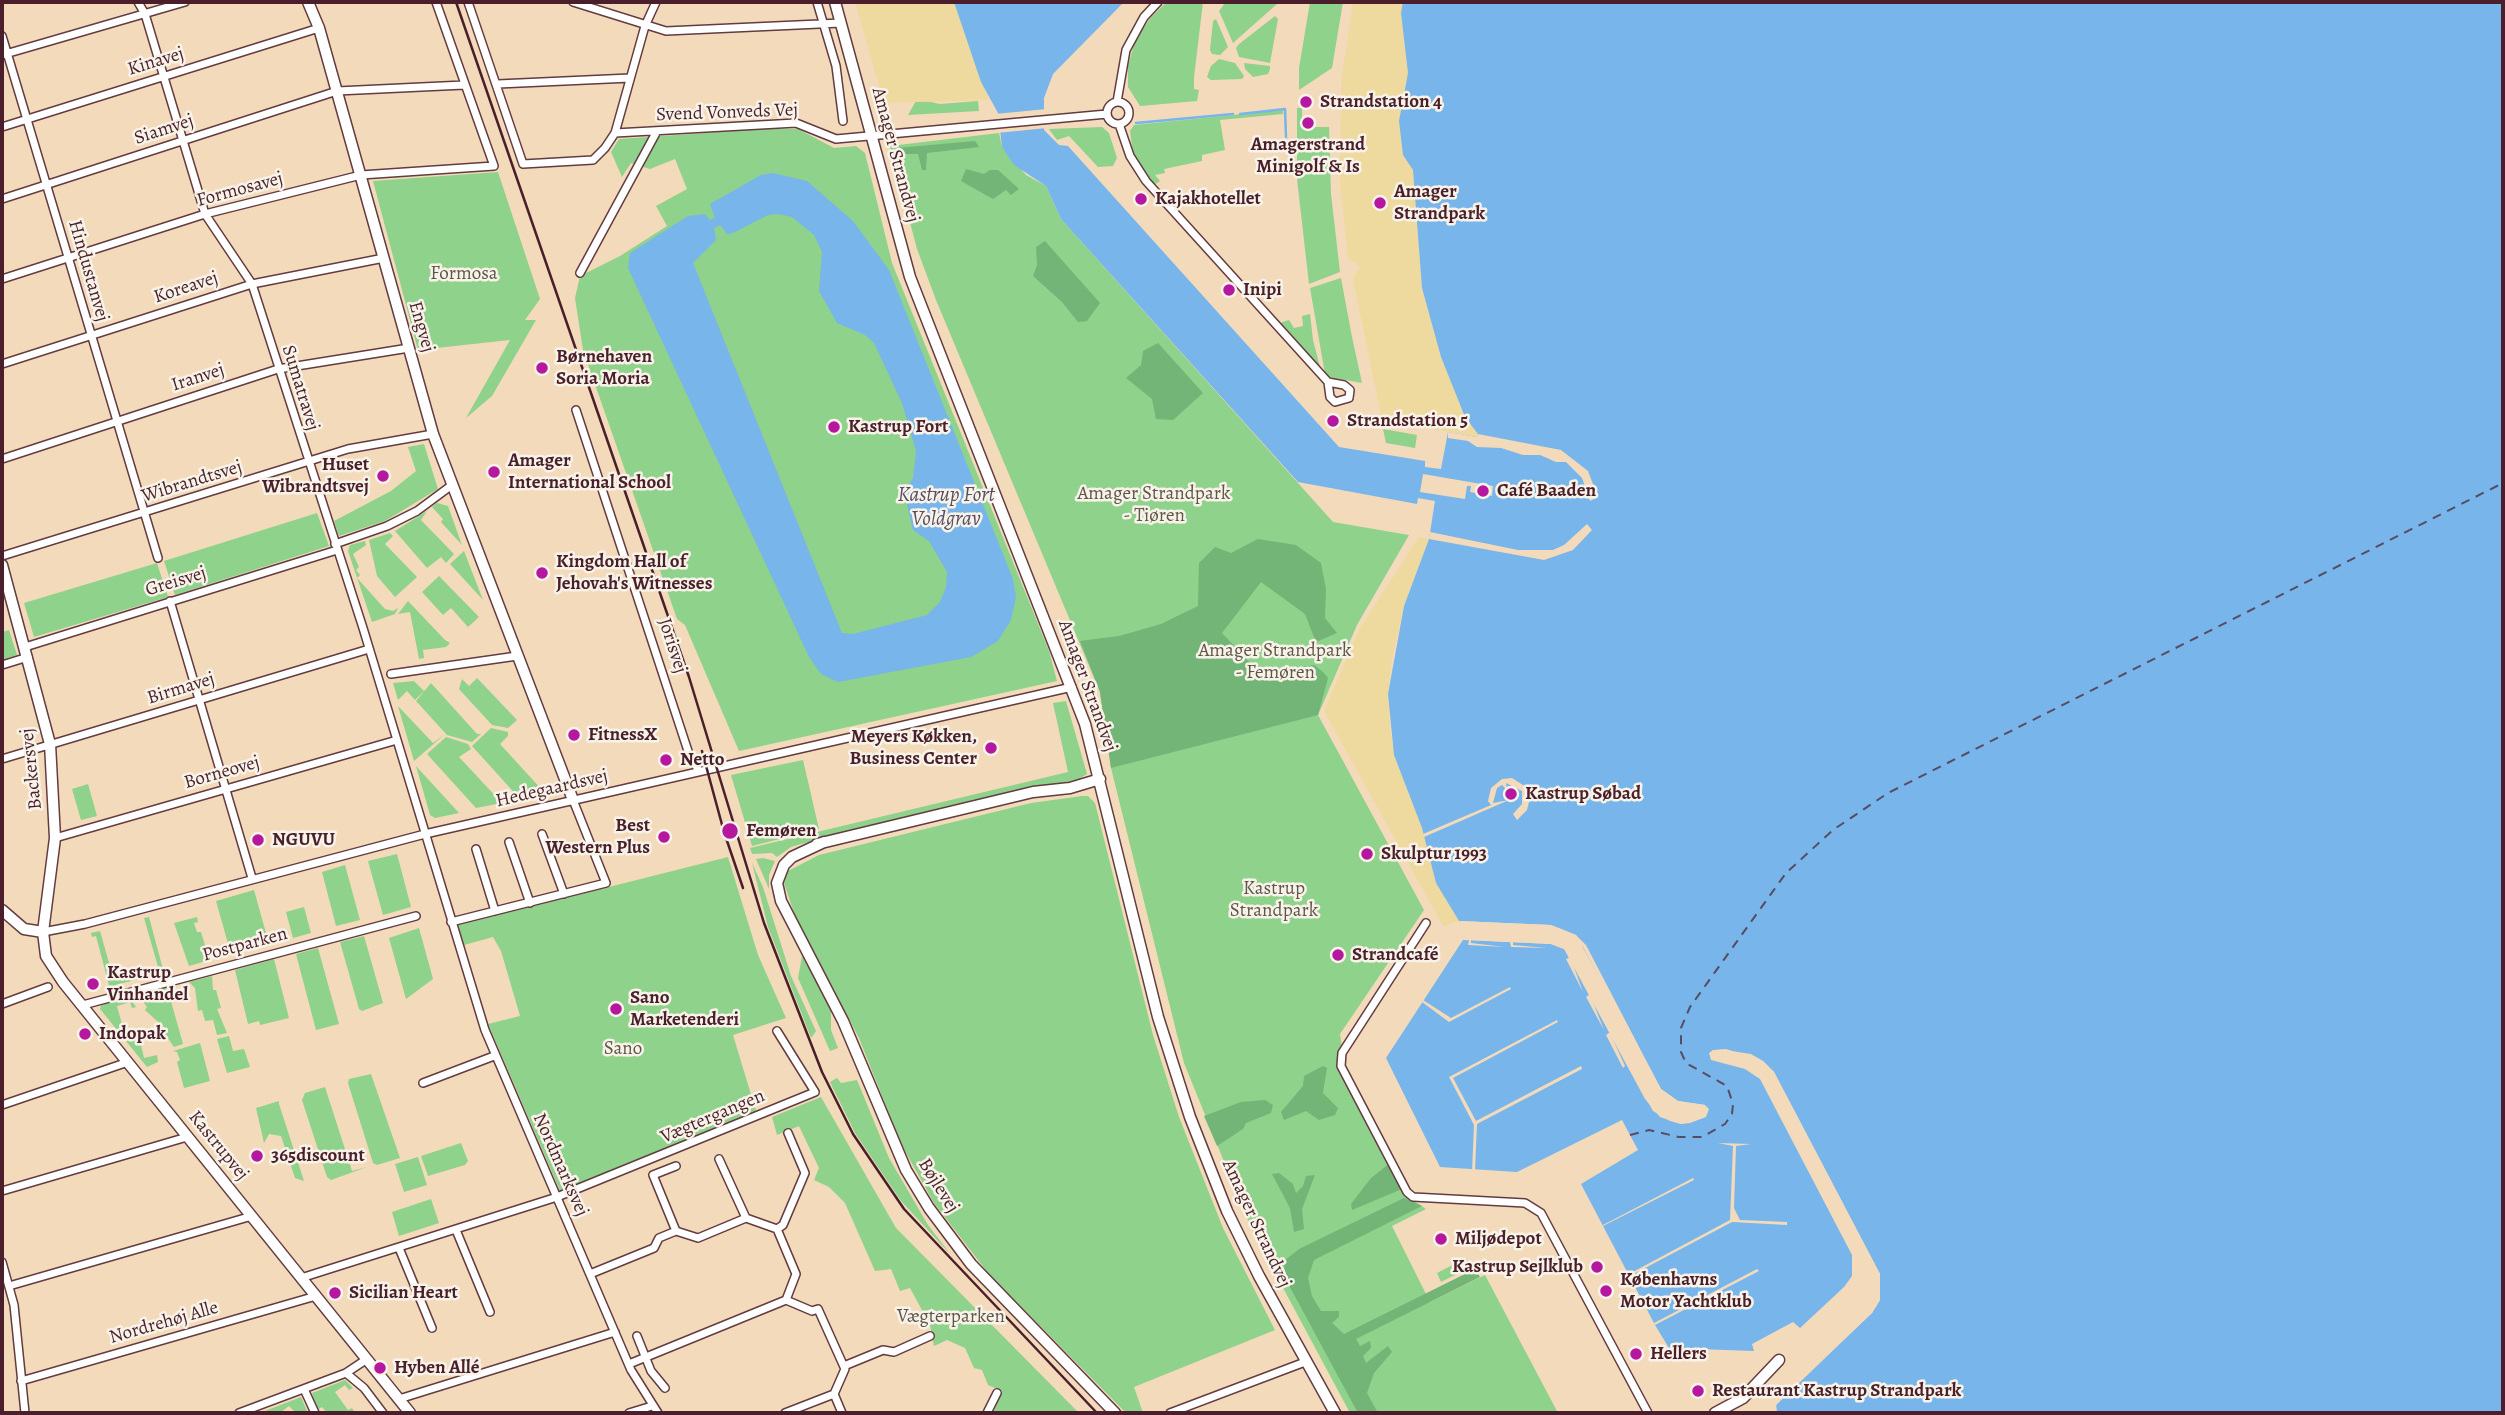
<!DOCTYPE html>
<meta charset="utf-8">
<style>
body{margin:0}
#map{position:relative;width:2505px;height:1415px;overflow:hidden;background:#f3dabb;font-family:Alegreya,serif}
canvas{display:block}
.frame{position:absolute;inset:0;border:4px solid #4a1f2b;pointer-events:none}
</style>
<div id="map">
<canvas width="2505" height="1415"></canvas>
<div class="frame"></div>
</div>
<script>
const c = document.querySelector('canvas').getContext('2d');
c.lineJoin = 'round';
function paint(path, color) {
  c.fillStyle = color;
  c.fill(path, 'evenodd');
}
function poly(rows) {
  const path = new Path2D();
  for (const r of rows) {
    if (r.length === 3) {
      path.moveTo(r[0] + r[2], r[1]);
      path.arc(r[0], r[1], r[2], 0, 2 * Math.PI);
      continue;
    }
    path.moveTo(r[0], r[1]);
    for (let i = 2; i < r.length; i += 2) path.lineTo(r[i], r[i + 1]);
  }
  return path;
}
function stroke(path, color, width, dash) {
  c.strokeStyle = color;
  c.lineWidth = width;
  c.lineCap = dash ? 'butt' : 'round';
  c.setLineDash(dash || []);
  c.stroke(path);
}
function write(font, color, halo, rows, align = 'center') {
  c.font = font + ' Alegreya,serif';
  c.lineWidth = 5;
  c.setLineDash([]);
  c.textBaseline = 'middle';
  c.strokeStyle = halo;
  c.fillStyle = color;
  for (const [text, x, y, turn = 0] of rows) {
    c.save();
    c.translate(x, y);
    c.rotate((+turn || 0) * Math.PI / 180);
    c.textAlign = isNaN(turn) ? turn : align;
    if (halo) c.strokeText(text, 0, 0);
    c.fillText(text, 0, 0);
    c.restore();
  }
}
const green = poly([
 [1167,2,1203,2,1194,77,1194,89,1199,90,1197,101,1140,106,1128,87,1128,66,1135,41,1151,17],
 [1232,2,1276,2,1277,4,1233,43,1219,11,1225,3],
 [1310,2,1343,2,1332,68,1299,90,1299,68],
 [1275,16,1278,19,1270,63,1239,57,1236,48,1239,44],
 [1216,19,1228,47,1220,55,1212,54,1210,50,1213,21],
 [1219,59,1235,63,1244,76,1242,79,1211,80,1207,77,1211,66],
 [1244,63,1270,66,1270,69,1268,74,1253,77,1245,69],
 [917,99,940,104,978,101,979,111,908,115],
 [1302,107,1302,127,1329,127,1331,194,1340,272,1309,284,1297,179,1297,108],
 [1283,110,1283,114,1220,120,1225,150,1202,155,1202,161,1164,169,1165,173,1155,175,1160,181,1154,185,1133,153,1130,131,1134,125],
 [1102,127,1109,133,1117,158,1113,166,1098,167,1069,136,1057,140,1049,129],
 [763,129,798,129,834,148,856,146,865,153,892,263,1049,651,1057,681,739,751,685,625,677,619,583,350,575,298,580,276,620,256,667,226,656,206,687,189,675,159,650,169,631,163,622,177,611,152,619,139],
 [999,133,1002,147,1026,175,1046,186,1061,219,1333,522,1409,535,1357,625,1318,715,1424,910,1340,1034,1344,1061,1404,1194,1426,1209,1392,1226,1430,1302,1485,1275,1558,1413,1350,1413,1251,1228,1184,1063,1111,768,1100,692,936,300,917,249,890,146],
 [498,172,540,299,525,320,536,320,492,396,466,418,510,340,418,350,373,181],
 [1341,278,1352,337,1362,383,1329,377,1325,374,1310,288],
 [1310,314,1313,340,1320,367,1281,325,1282,322,1289,320,1294,328,1303,326,1302,316],
 [1383,429,1417,435,1415,448,1386,443],
 [424,444,438,489,385,521,339,536,334,521,391,491,416,471,408,447],
 [437,503,448,506,462,545,441,522,443,519,432,507],
 [427,511,421,520,454,554,446,563,441,557,427,568,395,531],
 [317,513,329,546,175,595,164,561],
 [390,533,393,536,385,544,417,577,395,597,377,576,369,540],
 [365,541,366,545,353,554,359,567,356,570,360,575,357,578,385,609,393,611,398,608,395,614,372,622,348,551,350,545],
 [464,551,483,600,450,564],
 [157,563,168,597,34,637,24,603],
 [439,576,479,617,468,627,451,608,443,615,422,592],
 [408,601,445,640,450,643,446,647,423,650,424,658,419,659,410,612,398,614],
 [9,630,17,655,2,660,2,632],
 [477,678,517,720,508,728,492,725,459,689,462,679,469,686],
 [414,681,424,691,415,700,407,691,398,700,393,683],
 [431,683,477,734,481,734,472,742,447,735,416,701],
 [1066,701,1087,774,1079,779,812,841,791,847,777,857,772,853,752,854,750,848,1068,772,1053,703],
 [398,706,433,743,444,735,414,761],
 [491,728,508,732,508,736,500,744,543,791,553,784,548,793,520,799,472,746],
 [446,737,468,744,471,749,459,757,502,803,476,808,427,754],
 [803,760,819,829,752,846,731,775],
 [416,766,459,813,435,818,430,815],
 [88,784,97,816,81,820,72,789],
 [1082,796,1088,796,1095,803,1153,1035,1179,1117,1223,1228,1275,1330,1134,1387,1143,1413,1126,1413,988,1273,934,1203,901,1144,859,1038,795,916,784,883,786,872,819,855,1031,803],
 [397,854,411,907,383,915,368,861],
 [728,857,758,955,786,1018,733,1035,756,1111,561,1193,488,1024,520,1016,501,951,493,937,464,945,458,925],
 [763,858,775,861,769,875,769,889,756,859],
 [752,863,763,887,791,976,816,1031,811,1038,768,927],
 [345,865,360,920,336,926,322,872],
 [254,890,269,944,231,954,216,901],
 [304,907,311,933,293,938,286,912],
 [149,917,164,973,115,985,116,992,111,993,96,936,92,937,91,933,100,931,113,977,119,975,121,981,159,970,144,918],
 [197,917,198,922,194,923,197,932,201,932,207,952,203,954,206,961,189,966,174,923],
 [419,928,433,979,406,999,389,938],
 [364,936,383,1003,362,1011,359,1009,340,942],
 [318,948,339,1024,316,1030,296,954],
 [802,956,831,1008,831,1030,838,1048,830,1051,798,978],
 [274,959,289,1018,260,1025,259,1021,248,1024,235,970],
 [212,976,213,990,216,990,221,1008,217,1009,227,1033,217,1035,213,1020,205,1021,202,1010,198,1011,195,988,189,982],
 [167,987,183,1044,174,1047,165,1034,168,1031,145,1010,147,1007,142,1000,134,996],
 [129,997,136,1007,132,1008,130,1002,117,1006,125,1035,138,1032,144,1058,157,1055,158,1062,147,1067,100,1009,101,1005],
 [229,1036,233,1051,244,1049,250,1067,227,1073,217,1039],
 [200,1043,210,1081,184,1088,177,1062,180,1060,177,1052,173,1051],
 [371,1074,400,1158,377,1165,373,1163,348,1083,349,1079],
 [837,1078,841,1083,857,1080,889,1158,928,1225,951,1255,901,1201,855,1133,830,1082],
 [325,1087,352,1171,367,1167,331,1180,327,1177,302,1100,305,1093],
 [821,1097,896,1228,1077,1411,993,1413,1002,1391,988,1385,982,1370,974,1368,965,1348,947,1340,934,1346,930,1325,910,1288,900,1291,891,1269,875,1271,845,1203,829,1187,814,1180,819,1168,799,1126,777,1135,772,1117],
 [279,1101,279,1104,304,1181,295,1178,281,1136,269,1134,264,1143,256,1108],
 [461,1143,468,1161,465,1165,428,1176,421,1156],
 [418,1157,427,1185,404,1192,395,1164],
 [431,1199,439,1223,399,1236,392,1212],
 [1466,1258,1471,1267,1441,1282,1437,1273],
 [345,1380,353,1388,349,1390,345,1385,335,1392,348,1410,352,1408,355,1413,327,1413,322,1407,317,1410,312,1393],
 [301,1397,307,1411,303,1413,296,1413,289,1406,280,1413,260,1413]
]);
const forest = poly([
 [975,141,979,147,927,153,926,170,922,170,918,154,899,154,897,148],
 [966,169,984,174,990,170,998,170,1019,189,1011,195,1006,190,993,199,961,181],
 [1045,241,1100,303,1087,321,1078,322,1062,302,1033,276,1037,265,1036,247],
 [1158,343,1203,393,1173,420,1156,419,1152,399,1126,378,1141,365,1143,351],
 [1258,539,1296,545,1321,563,1326,589,1325,618,1337,633,1316,642,1305,614,1261,582,1222,633,1251,664,1280,671,1314,665,1323,672,1328,678,1318,715,1111,768,1100,692,1080,641,1119,636,1161,624,1198,606,1199,563,1215,547,1231,553],
 [1323,1066,1327,1068,1323,1093,1338,1108,1335,1115,1319,1120,1306,1111,1284,1120,1281,1112,1303,1086,1304,1076],
 [1265,1100,1273,1105,1271,1113,1246,1123,1243,1129,1217,1146,1204,1116,1241,1102],
 [1390,1163,1402,1189,1352,1210,1351,1204,1371,1178],
 [1279,1173,1293,1184,1296,1193,1303,1186,1306,1176,1315,1175,1302,1209,1304,1229,1294,1232,1290,1208,1272,1174],
 [1404,1198,1422,1206,1314,1260,1308,1278,1312,1296,1321,1311,1339,1311,1339,1317,1332,1323,1344,1334,1475,1269,1480,1277,1356,1339,1360,1346,1370,1341,1371,1348,1363,1356,1366,1363,1388,1346,1392,1352,1374,1373,1367,1393,1378,1413,1358,1413,1285,1278,1284,1261,1299,1249]
]);
const sand = poly([
 [855,2,954,2,989,100,884,103],
 [1353,2,1403,2,1401,13,1408,73,1399,121,1403,155,1413,170,1422,288,1441,357,1465,417,1478,434,1478,437,1382,420,1353,279,1360,267,1348,258,1340,182,1341,82],
 [1419,537,1429,539,1404,605,1392,658,1388,694,1390,727,1394,755,1422,828,1436,883,1459,921,1443,926,1324,711,1360,628]
]);
const water = poly([
 [954,2,1124,2,1053,74,1044,98,1044,130,1059,145,1068,146,1339,447,1425,461,1425,467,1441,469,1448,432,1477,437,1478,434,1465,417,1441,357,1422,288,1413,170,1403,155,1399,121,1408,73,1401,13,1403,2,2503,2,2503,1413,1777,1413,1776,1402,1872,1313,1880,1300,1880,1274,1774,1072,1763,1061,1726,1049,1713,1050,1709,1053,1711,1060,1745,1069,1760,1079,1852,1255,1852,1276,1844,1287,1800,1328,1793,1322,1752,1344,1754,1351,1669,1348,1655,1325,1581,1184,1638,1150,1622,1120,1517,1172,1440,1167,1386,1058,1463,940,1551,944,1564,949,1645,1099,1660,1117,1681,1124,1690,1123,1706,1117,1709,1109,1705,1105,1678,1101,1661,1089,1576,935,1551,925,1459,921,1436,883,1422,828,1394,755,1388,694,1404,606,1429,539,1435,501,1418,498,1417,504,1298,482,1061,219,1046,186,1014,165,1002,147,998,113,981,82],
 [773,173,807,181,853,221,889,270,1013,579,1016,597,1011,620,998,641,971,657,838,682,821,674,809,657,628,268,630,253,688,216,705,214,710,220,715,218,710,204,761,175],
 [779,214,792,217,814,235,822,252,819,291,837,323,865,335,874,343,902,403,916,451,913,478,904,492,913,530,929,541,947,572,946,587,940,602,927,615,853,634,842,633,693,263,716,240,714,228,720,225,727,234,733,233,768,215]
]);
const pier = poly([
 [1047,109,1047,128,997,133,995,114],
 [1448,432,1477,437,1478,434,1561,450,1588,471,1598,497,1590,501,1582,478,1566,462,1556,462,1540,455,1523,455,1501,448,1477,447,1468,441,1448,438],
 [1423,474,1493,486,1492,496,1470,492,1471,486,1467,486,1465,499,1420,492],
 [1587,524,1592,530,1573,550,1544,560,1429,539,1430,532,1518,550,1553,550,1564,545],
 [1512,778,1526,787,1530,798,1527,810,1517,820,1513,814,1522,804,1522,791,1506,783,1507,790,1502,785,1497,788,1493,803,1509,800,1424,837,1423,834,1491,805,1488,801,1491,788,1502,779],
 [1459,921,1551,925,1576,935,1586,945,1661,1089,1678,1101,1705,1105,1698,1108,1678,1105,1659,1091,1583,947,1574,938,1551,928,1456,922],
 [1470,936,1551,941,1566,946,1656,1108,1671,1118,1701,1118,1681,1124,1670,1121,1653,1111,1611,1035,1625,1066,1623,1068,1606,1035,1610,1032,1591,997,1604,1030,1586,997,1590,994,1571,959,1583,992,1566,959,1571,957,1564,949,1551,944,1513,942,1513,945,1547,948,1511,947,1510,942,1471,940,1471,943,1505,947,1468,945],
 [1510,987,1511,989,1449,1022,1422,1002,1423,1000,1451,1018],
 [1557,1020,1558,1022,1453,1078,1476,1121,1581,1066,1582,1069,1477,1124,1475,1172,1472,1171,1474,1125,1449,1077],
 [1718,1049,1751,1054,1763,1061,1774,1072,1880,1274,1880,1300,1872,1313,1772,1409,1774,1400,1869,1311,1877,1299,1877,1275,1771,1074,1761,1063,1749,1057],
 [1718,1143,1751,1144,1736,1146,1734,1208,1740,1220,1787,1222,1787,1225,1732,1222,1630,1276,1629,1274,1730,1220,1733,1146],
 [1693,1178,1694,1180,1603,1226,1603,1225],
 [1757,1269,1759,1271,1655,1325,1654,1323]
]);
const stream = poly([
 [1240,114,1285,109,1286,137],
 [1136,123,1233,114]
]);
const ferry = poly([
 [1630,1135,1649,1130,1679,1137,1702,1137,1725,1124,1732,1114,1733,1104,1727,1086,1686,1063,1681,1052,1681,1028,1690,1007,1786,873,1833,830,1888,793,2503,483]
]);
const street = poly([
 [138,2,145,14,205,214,252,284,363,628,485,1030,631,1370,658,1413],
 [468,2,523,164,593,160,605,148,615,133,796,123,836,139,1107,114],
 [573,2,666,31,841,23],
 [817,2,836,66,843,121],
 [2,36,158,558],
 [2,55,185,2],
 [498,84,630,78],
 [1117,102,1126,50,1144,17,1158,2],
 [1118,113,11],
 [1119,124,1130,156,1146,181,1328,382,1344,385,1350,390,1349,398,1335,402,1330,397,1328,382],
 [2,127,319,28],
 [615,133,645,26,656,2],
 [2,199,337,91,464,85],
 [580,273,657,131],
 [2,279,205,214,361,175,494,166,436,2],
 [2,364,252,284,384,258],
 [576,410,689,754,699,771],
 [2,459,278,369,409,348],
 [335,544,387,526,417,511,452,485],
 [2,556,348,449,433,434],
 [170,601,252,878],
 [25,647,337,550],
 [2,665,28,657],
 [391,674,517,656],
 [2,759,369,649],
 [542,834,564,894],
 [55,838,397,740],
 [509,842,530,903],
 [476,849,495,911],
 [451,922,606,883,573,800],
 [1426,923,1342,1053,1341,1066,1407,1192,1413,1197,1525,1203,1541,1213,1648,1413],
 [43,932,85,924,425,834,1072,687],
 [2,1004,48,987],
 [83,1005,416,916],
 [423,1083,494,1056],
 [2,1105,128,1062],
 [719,1159,746,1218],
 [2,1191,187,1137],
 [777,1229,783,1225,805,1173,788,1133],
 [456,1230,490,1312],
 [676,1231,698,1238,746,1218,777,1229,796,1274,786,1300,812,1311,818,1309,845,1369,834,1394],
 [399,1248,432,1328],
 [2,1262,14,1305,25,1413],
 [590,1274,654,1248,659,1238,676,1231,653,1175,676,1166],
 [301,1278,557,1197,815,1092,777,1031],
 [9,1286,252,1216],
 [637,1336,651,1371,665,1388],
 [629,1364,786,1300],
 [844,1366,883,1350,894,1352,930,1336],
 [346,1373,364,1388,383,1413],
 [21,1381,316,1296],
 [304,1389,315,1413],
 [399,1399,615,1332],
 [239,1413,346,1373,367,1359],
 [629,1413,652,1406],
 [785,1413,834,1394,842,1413],
 [987,1413,997,1393],
 [1170,1413,1305,1362]
]);
const secondary = poly([
 [308,2,319,28,433,434,573,800],
 [835,2,910,277,1085,724,1158,1017,1190,1117,1227,1211,1259,1276,1335,1413],
 [2,565,50,744,55,838,43,932,46,956,63,982,410,1413],
 [824,842,792,857,784,865,777,883,781,901,843,1021,906,1170,929,1208,971,1264,1115,1413],
 [817,844,1033,792,1070,788,1100,779],
 [2,910,24,929,43,932],
 [1715,1413,1743,1398,1779,1360]
]);
const rail = poly([
 [456,2,689,677,764,923,822,1072,853,1134,904,1209,1097,1413],
 [702,751,724,832,743,888]
]);
const markers = [
 [1306,102,7,"#b5179e"],
 [1308,123,7,"#b5179e"],
 [1141,199,7,"#b5179e"],
 [1380,203,7,"#b5179e"],
 [1229,290,7,"#b5179e"],
 [542,368,7,"#b5179e"],
 [1333,421,7,"#b5179e"],
 [834,427,7,"#b5179e"],
 [494,472,7,"#b5179e"],
 [383,476,7,"#b5179e"],
 [1483,491,7,"#b5179e"],
 [542,573,7,"#b5179e"],
 [574,735,7,"#b5179e"],
 [991,748,7,"#b5179e"],
 [666,760,7,"#b5179e"],
 [1511,794,7,"#b5179e"],
 [730,831,9,"#b5179e"],
 [664,837,7,"#b5179e"],
 [258,840,7,"#b5179e"],
 [1367,854,7,"#b5179e"],
 [1338,955,7,"#b5179e"],
 [93,984,7,"#b5179e"],
 [616,1009,7,"#b5179e"],
 [85,1034,7,"#b5179e"],
 [257,1156,7,"#b5179e"],
 [1441,1239,7,"#b5179e"],
 [1597,1267,7,"#b5179e"],
 [1606,1291,7,"#b5179e"],
 [335,1293,7,"#b5179e"],
 [1636,1354,7,"#b5179e"],
 [380,1368,7,"#b5179e"],
 [1698,1391,7,"#b5179e"]
];
const streetNames = [
 ["Kinavej",156,62,-17],
 ["Svend Vonveds Vej",727,113,-2],
 ["Siamvej",164,130,-18],
 ["Amager Strandvej",895,155,75],
 ["Formosavej",240,190,-15],
 ["Hindustanvej",88,271,74],
 ["Koreavej",186,288,-18],
 ["Engvej",421,327,74],
 ["Iranvej",198,378,-18],
 ["Sumatravej",300,388,73],
 ["Wibrandtsvej",192,482,-17],
 ["Greisvej",176,582,-17],
 ["Jorisvej",672,646,72],
 ["Amager Strandvej",1087,686,70],
 ["Birmavej",181,689,-17],
 ["Backersvej",32,769,-96],
 ["Borneovej",222,773,-16],
 ["Hedegaardsvej",552,789,-13],
 ["Postparken",245,945,-15],
 ["Vægtergangen",713,1117,-23],
 ["Kastrupvej",218,1146,51],
 ["Nordmarksvej",560,1165,66],
 ["Bøjlevej",938,1186,58],
 ["Amager Strandvej",1256,1224,65],
 ["Nordrehøj Alle",164,1323,-16]
];
const poiNames = [
 ["Strandstation 4",1320,102],
 ["Amagerstrand",1308,145,"center"],
 ["Minigolf & Is",1308,167,"center"],
 ["Amager",1394,192],
 ["Strandpark",1394,214],
 ["Kajakhotellet",1155,199],
 ["Inipi",1243,290],
 ["Børnehaven",556,357],
 ["Soria Moria",556,379],
 ["Strandstation 5",1347,421],
 ["Kastrup Fort",848,427],
 ["Amager",508,461],
 ["International School",508,483],
 ["Huset",369,465,"right"],
 ["Wibrandtsvej",369,487,"right"],
 ["Café Baaden",1497,491],
 ["Kingdom Hall of",556,562],
 ["Jehovah's Witnesses",556,584],
 ["FitnessX",588,735],
 ["Meyers Køkken,",977,737,"right"],
 ["Business Center",977,759,"right"],
 ["Netto",680,760],
 ["Kastrup Søbad",1525,794],
 ["Best",650,826,"right"],
 ["Western Plus",650,848,"right"],
 ["Femøren",746,831],
 ["NGUVU",272,840],
 ["Skulptur 1993",1381,854],
 ["Strandcafé",1352,955],
 ["Kastrup",107,973],
 ["Vinhandel",107,995],
 ["Sano",630,998],
 ["Marketenderi",630,1020],
 ["Indopak",99,1034],
 ["365discount",271,1156],
 ["Miljødepot",1455,1239],
 ["Kastrup Sejlklub",1583,1267,"right"],
 ["Københavns",1620,1280],
 ["Motor Yachtklub",1620,1302],
 ["Sicilian Heart",349,1293],
 ["Hellers",1650,1354],
 ["Hyben Allé",394,1368],
 ["Restaurant Kastrup Strandpark",1712,1391]
];
const parkNames = [
 ["Formosa",464,274],
 ["Amager Strandpark",1154,494],
 ["- Tiøren",1154,516],
 ["Amager Strandpark",1275,651],
 ["- Femøren",1275,673],
 ["Kastrup",1274,889],
 ["Strandpark",1274,911],
 ["Sano",623,1049],
 ["Vægterparken",951,1317]
];
const waterNames = [
 ["Kastrup Fort",946,496],
 ["Voldgrav",946,520]
];
paint(green, '#8fd28b');
paint(forest, '#73b477');
paint(sand, '#eeda9e');
paint(water, '#77b5ea');
paint(pier, '#f3dabb');
stroke(stream, '#77b5ea', 2.5);
stroke(ferry, '#584c64', 2, [9, 7]);
stroke(street, '#633b41', 10);
stroke(secondary, '#633b41', 13);
stroke(street, '#fff', 7);
stroke(secondary, '#fff', 10);
stroke(rail, '#4a1f2b', 2.5);
for (const [x, y, r, color] of markers) {
  const dot = new Path2D();
  dot.arc(x, y, r, 0, 2 * Math.PI);
  c.fillStyle = color;
  c.fill(dot);
  stroke(dot, '#f7f3e8', 2.5);
}
write('19px', '#4a1f2b', '#f7f3e8', streetNames);
write('bold 19px', '#4a1f2b', '#f7f3e8', poiNames, 'left');
write('19px', '#5f5548', '#f7f3e8', parkNames);
write('italic 21px', '#584c64', '#f7f3e8', waterNames);
</script>
